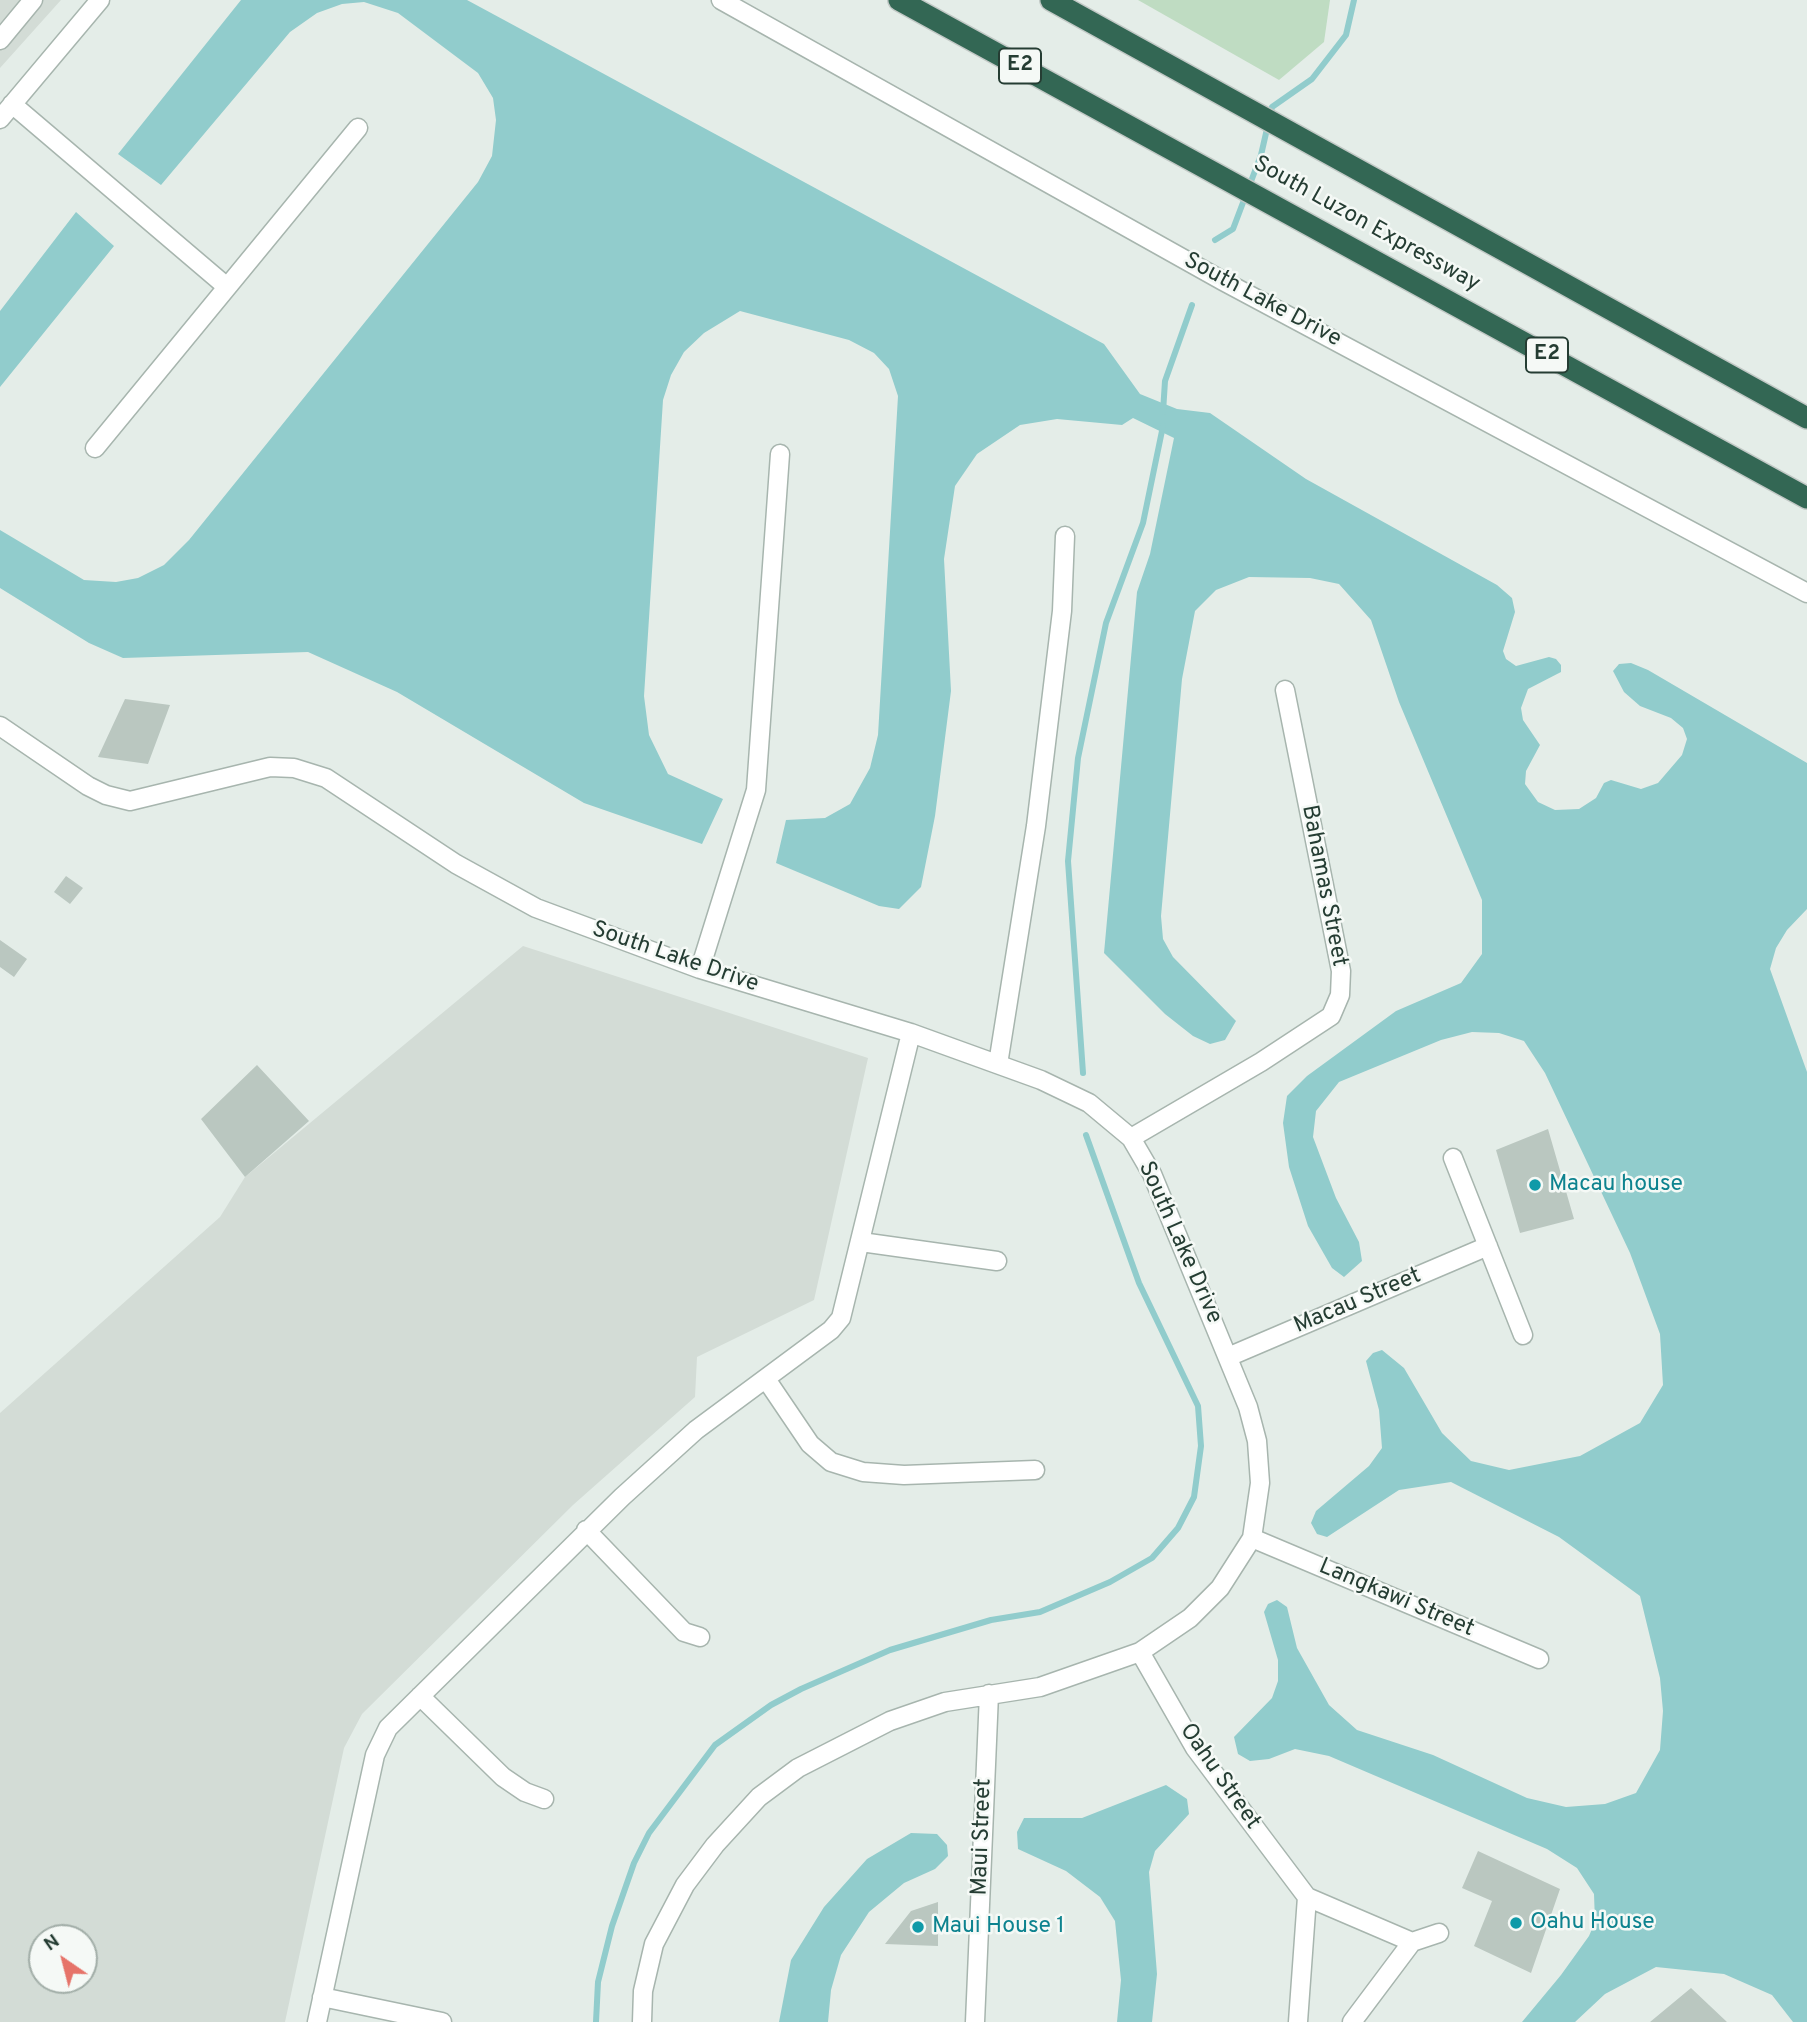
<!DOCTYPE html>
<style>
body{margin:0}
#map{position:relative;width:1807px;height:2022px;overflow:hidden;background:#e4ede8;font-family:Overpass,sans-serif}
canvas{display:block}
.north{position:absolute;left:28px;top:1924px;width:70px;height:70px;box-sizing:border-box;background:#f5f9f6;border:2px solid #a2aea8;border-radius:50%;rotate:325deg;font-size:19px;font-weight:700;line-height:28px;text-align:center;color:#253d33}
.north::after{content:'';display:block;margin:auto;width:24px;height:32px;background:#e67369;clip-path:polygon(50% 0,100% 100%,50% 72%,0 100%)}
</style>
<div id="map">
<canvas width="1807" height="2022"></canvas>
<div class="north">N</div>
</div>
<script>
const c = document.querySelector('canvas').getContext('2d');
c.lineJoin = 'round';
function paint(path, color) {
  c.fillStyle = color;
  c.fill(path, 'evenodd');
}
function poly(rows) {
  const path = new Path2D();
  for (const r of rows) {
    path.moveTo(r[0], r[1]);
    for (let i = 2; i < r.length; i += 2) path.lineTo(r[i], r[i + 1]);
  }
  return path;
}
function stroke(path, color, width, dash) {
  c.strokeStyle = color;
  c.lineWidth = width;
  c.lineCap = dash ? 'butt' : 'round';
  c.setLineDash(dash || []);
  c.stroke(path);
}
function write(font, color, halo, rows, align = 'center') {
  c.font = font + ' Overpass,sans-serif';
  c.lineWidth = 5;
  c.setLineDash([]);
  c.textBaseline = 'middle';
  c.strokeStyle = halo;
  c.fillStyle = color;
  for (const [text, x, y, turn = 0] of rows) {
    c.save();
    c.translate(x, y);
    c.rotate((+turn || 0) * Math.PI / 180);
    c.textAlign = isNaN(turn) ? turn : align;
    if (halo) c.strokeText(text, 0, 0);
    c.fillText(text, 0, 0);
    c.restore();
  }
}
const built = poly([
 [0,0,61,0,0,68],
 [523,946,868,1058,814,1300,697,1357,695,1397,573,1505,362,1714,344,1748,285,2022,0,2022,0,1413,220,1217,245,1177],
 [42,1938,84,1938,84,1980,42,1980]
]);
const green = poly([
 [1138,0,1330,0,1324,42,1279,80]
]);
const water = poly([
 [241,0,467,0,1104,344,1140,394,1177,409,1210,413,1306,479,1497,585,1512,598,1515,612,1503,651,1506,659,1516,666,1549,657,1556,659,1561,665,1561,672,1528,689,1521,708,1523,720,1540,745,1526,771,1525,784,1538,802,1555,810,1579,809,1596,798,1604,783,1611,780,1641,789,1658,783,1682,755,1687,739,1683,728,1671,718,1640,706,1624,692,1613,671,1619,664,1631,663,1648,670,1807,763,1807,909,1787,930,1776,948,1770,969,1807,1072,1807,2022,1793,2022,1772,1995,1724,1974,1656,1967,1605,1994,1575,2022,1522,2022,1561,1975,1589,1936,1595,1922,1594,1894,1577,1868,1547,1849,1329,1756,1295,1749,1269,1759,1250,1761,1238,1754,1234,1737,1272,1698,1278,1681,1278,1660,1264,1612,1268,1604,1277,1600,1287,1607,1297,1648,1329,1705,1357,1730,1433,1755,1527,1798,1566,1807,1605,1804,1636,1793,1660,1750,1663,1711,1660,1678,1640,1596,1559,1537,1451,1482,1399,1490,1327,1537,1317,1534,1311,1523,1316,1511,1369,1466,1382,1448,1379,1410,1366,1361,1373,1353,1382,1350,1404,1368,1442,1433,1471,1461,1509,1470,1580,1456,1640,1423,1663,1385,1660,1334,1630,1253,1545,1073,1524,1041,1499,1033,1472,1032,1441,1040,1339,1082,1316,1111,1313,1137,1336,1198,1359,1242,1362,1261,1344,1277,1332,1268,1308,1226,1289,1167,1283,1123,1287,1096,1307,1076,1396,1011,1461,983,1482,954,1482,900,1399,702,1371,620,1339,584,1310,578,1249,577,1216,590,1195,611,1182,679,1161,916,1163,939,1173,957,1236,1021,1225,1040,1210,1044,1193,1036,1165,1014,1104,953,1137,592,1150,554,1174,438,1133,418,1122,425,1057,419,1020,425,977,454,955,486,944,559,951,691,935,816,921,887,899,909,879,906,776,863,786,820,825,818,850,804,870,768,878,735,898,396,889,369,874,353,849,340,740,311,704,333,684,352,671,375,663,400,644,696,649,735,668,774,723,799,702,844,584,803,397,692,308,652,123,658,89,643,0,588,0,530,84,580,116,582,138,578,164,565,189,540,478,182,492,156,496,120,493,98,478,73,398,13,364,2,342,4,317,13,290,32,161,185,118,154],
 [76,212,114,246,0,387,0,311],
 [1166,1785,1187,1799,1189,1814,1155,1851,1149,1872,1157,1974,1152,2022,1117,2022,1121,1980,1115,1921,1100,1897,1066,1871,1018,1849,1017,1832,1024,1818,1082,1818],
 [911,1833,937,1834,947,1845,948,1856,935,1869,904,1883,869,1912,841,1955,831,1990,828,2022,779,2022,791,1960,824,1907,867,1859]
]);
const stream = poly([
 [1215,240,1233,229,1261,155,1272,107,1312,79,1346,35,1354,0],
 [1163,412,1165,381,1192,305],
 [1083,1073,1068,861,1078,758,1106,623,1143,523,1163,426],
 [596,2022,598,1982,612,1926,634,1863,649,1833,715,1745,771,1705,801,1689,890,1650,991,1620,1040,1612,1110,1582,1152,1558,1178,1528,1194,1497,1201,1446,1198,1406,1139,1283,1086,1135]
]);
const building = poly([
 [125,699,170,705,148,764,98,757],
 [66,876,83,888,70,904,54,892],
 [0,940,27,959,14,977,0,967],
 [257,1065,309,1121,245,1177,201,1119],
 [1548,1129,1574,1219,1520,1233,1496,1150],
 [1478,1851,1560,1889,1531,1973,1474,1946,1492,1901,1462,1888],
 [938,1902,938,1946,885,1944,911,1911],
 [1691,1988,1727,2022,1650,2022]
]);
const street = poly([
 [721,0,1223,281,1807,593],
 [0,40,33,0],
 [12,104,227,287],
 [0,119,100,0],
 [95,448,358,128],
 [0,726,88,786,106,795,130,801,270,767,294,768,326,778,456,864,536,908,700,969,911,1033,1041,1080,1089,1103,1131,1138,1152,1174,1248,1407,1257,1441,1260,1483,1252,1538,1220,1588,1190,1618,1140,1652,1040,1687,945,1702,890,1721,798,1768,759,1797,715,1845,685,1885,654,1944,643,1991,642,2022],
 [700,969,756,790,780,454],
 [998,1064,1036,826,1062,611,1065,536],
 [1131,1138,1261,1062,1331,1016,1340,995,1341,971,1285,690],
 [1453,1158,1523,1335],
 [861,1242,997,1261],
 [1228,1357,1488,1246],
 [766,1379,810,1444,831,1462,863,1472,904,1475,1035,1470],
 [586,1530,684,1632,700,1637],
 [1252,1538,1539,1659],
 [1140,1652,1195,1748,1307,1897,1412,1942],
 [420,1696,503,1777,525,1792,544,1799],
 [322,1997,442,2022],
 [317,2022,375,1755,388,1728,622,1497,696,1430,831,1330,841,1318,911,1033],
 [975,2022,989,1694],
 [1298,2022,1307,1897],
 [1352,2022,1412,1942,1439,1933]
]);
const highway = poly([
 [899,0,1807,498],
 [1051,0,1807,418]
]);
const markers = [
 [1535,1185,7,"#0f9aa8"],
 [1516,1923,7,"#0f9aa8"],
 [918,1927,7,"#0f9aa8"]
];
const shields = [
 [1020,66,42],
 [1547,355,42]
];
const shieldNames = [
 ["E2",1020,66],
 ["E2",1547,355]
];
const streetNames = [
 ["South Luzon Expressway",1366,225,29],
 ["South Lake Drive",1262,301,28],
 ["Bahamas Street",1323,886,79],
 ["South Lake Drive",675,958,19],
 ["South Lake Drive",1179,1243,66],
 ["Macau Street",1358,1302,-23],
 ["Langkawi Street",1396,1599,23],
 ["Oahu Street",1219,1777,55],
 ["Maui Street",983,1837,-88]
];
const cultureNames = [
 ["Macau house",1549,1185],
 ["Oahu House",1530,1923],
 ["Maui House 1",932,1927]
];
paint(built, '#d3dcd6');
paint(green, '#bfdcc2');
paint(water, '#91cccc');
stroke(stream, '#91cccc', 6);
paint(building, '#bac7c0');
stroke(street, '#a7b5ae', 21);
stroke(highway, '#c2c9c6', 24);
stroke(street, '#fff', 18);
stroke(highway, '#336754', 21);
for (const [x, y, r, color] of markers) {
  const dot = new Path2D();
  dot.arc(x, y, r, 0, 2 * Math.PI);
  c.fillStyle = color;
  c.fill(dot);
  stroke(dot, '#f5f9f6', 2.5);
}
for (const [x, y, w] of shields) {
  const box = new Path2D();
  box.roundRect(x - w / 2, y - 17.5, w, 35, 5);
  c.fillStyle = '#f5f9f6';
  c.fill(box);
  stroke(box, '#253d33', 2);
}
write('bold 21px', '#253d33', null, shieldNames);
write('23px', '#253d33', '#f5f9f6', streetNames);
write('23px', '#0d838f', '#f5f9f6', cultureNames, 'left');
</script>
